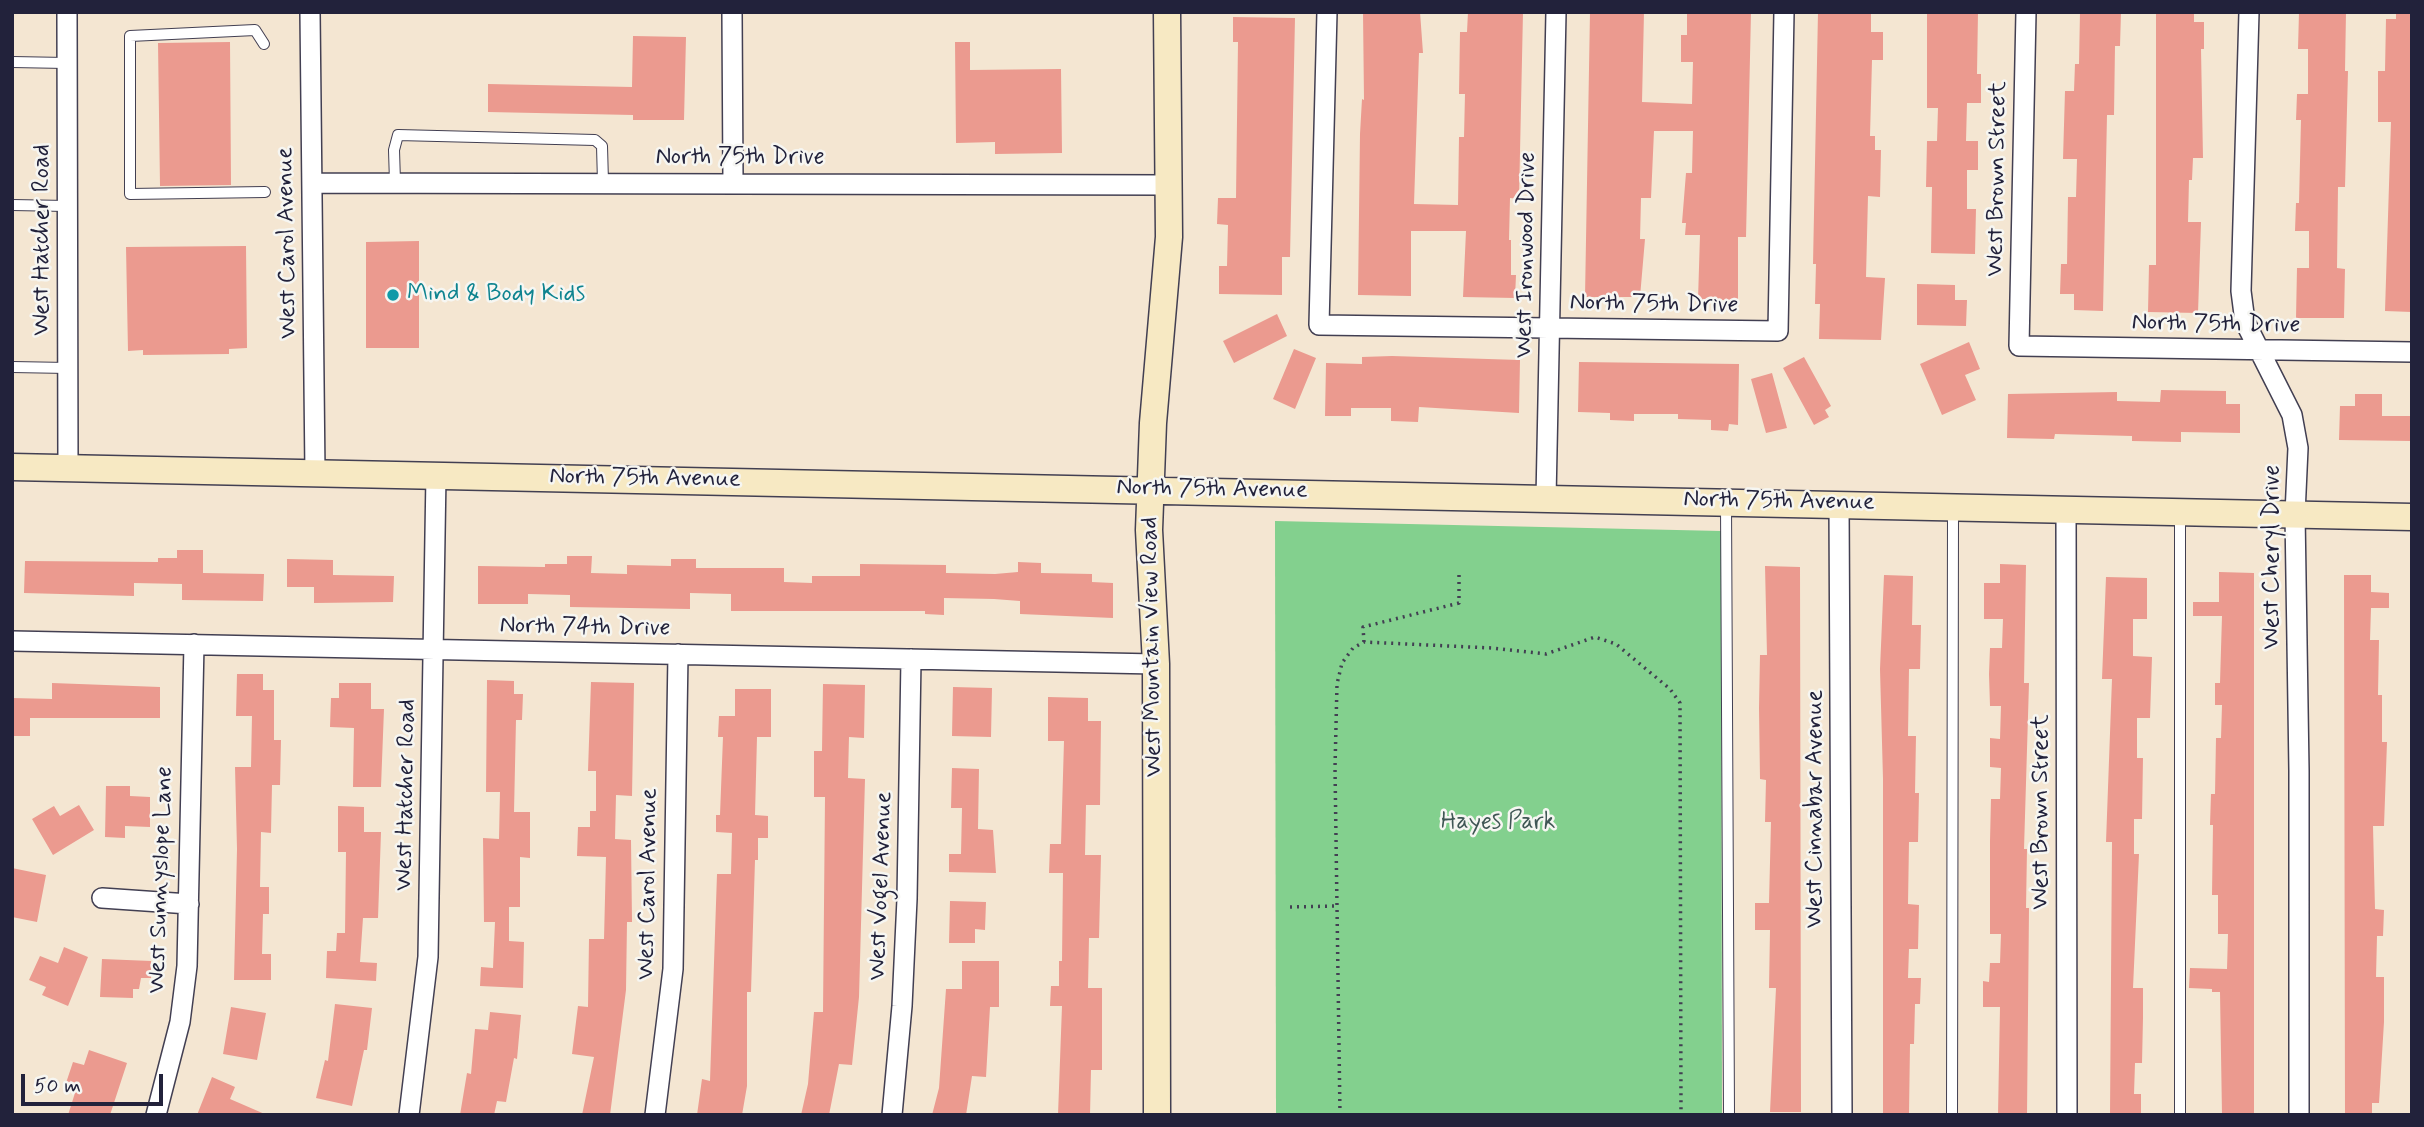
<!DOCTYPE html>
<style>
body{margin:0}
#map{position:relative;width:2424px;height:1127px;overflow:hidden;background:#f4e6d2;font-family:Mynerve,sans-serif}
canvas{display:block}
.frame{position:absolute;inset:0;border:14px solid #22223b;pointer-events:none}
.scale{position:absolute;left:21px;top:1074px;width:142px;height:32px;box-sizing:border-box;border:4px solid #22223b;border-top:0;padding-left:9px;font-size:21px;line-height:24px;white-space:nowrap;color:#22223b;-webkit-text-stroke:5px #f6f6f2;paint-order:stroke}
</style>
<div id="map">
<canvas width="2424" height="1127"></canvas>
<div class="frame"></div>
<div class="scale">50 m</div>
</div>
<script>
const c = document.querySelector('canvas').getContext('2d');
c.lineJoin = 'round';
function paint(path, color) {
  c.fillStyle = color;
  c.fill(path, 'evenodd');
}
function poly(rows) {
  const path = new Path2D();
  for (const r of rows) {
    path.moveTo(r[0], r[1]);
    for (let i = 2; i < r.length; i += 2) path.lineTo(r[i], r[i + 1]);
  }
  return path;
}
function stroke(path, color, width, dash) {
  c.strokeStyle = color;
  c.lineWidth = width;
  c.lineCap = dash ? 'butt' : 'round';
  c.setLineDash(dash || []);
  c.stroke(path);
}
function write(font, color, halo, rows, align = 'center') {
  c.font = font + ' Mynerve,sans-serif';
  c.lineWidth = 5;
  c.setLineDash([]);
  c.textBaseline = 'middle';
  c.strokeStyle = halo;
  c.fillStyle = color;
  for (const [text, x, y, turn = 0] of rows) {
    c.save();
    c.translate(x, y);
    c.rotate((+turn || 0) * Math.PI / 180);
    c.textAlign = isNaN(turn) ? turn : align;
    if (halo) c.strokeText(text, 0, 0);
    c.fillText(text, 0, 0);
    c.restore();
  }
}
const green = poly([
 [1275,521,1721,531,1722,1115,1276,1115]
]);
const building = poly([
 [1363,12,1420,12,1423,53,1419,53,1414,204,1458,205,1459,137,1464,137,1465,94,1459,94,1460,32,1467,32,1468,12,1523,12,1519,199,1510,198,1509,240,1511,240,1511,275,1516,275,1515,298,1463,297,1466,231,1411,231,1411,296,1358,295,1360,134,1362,99,1364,100],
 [1590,12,1644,12,1642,102,1692,104,1693,62,1681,62,1681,35,1687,35,1687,12,1751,12,1746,237,1738,237,1738,300,1698,300,1700,235,1685,235,1686,223,1682,223,1686,173,1692,173,1693,131,1654,131,1651,198,1641,198,1640,239,1645,239,1640,297,1585,297],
 [1818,12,1871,12,1871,32,1883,32,1883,60,1872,60,1870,136,1875,136,1875,150,1881,150,1880,197,1868,196,1866,277,1885,278,1881,340,1819,339,1820,304,1815,304,1816,264,1813,264],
 [1927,12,1978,12,1977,74,1981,74,1981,103,1967,103,1966,141,1978,141,1978,170,1967,170,1967,209,1976,209,1975,254,1931,253,1932,187,1926,187,1927,141,1937,141,1938,108,1927,108],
 [2080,12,2121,12,2120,46,2115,46,2114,115,2107,115,2103,311,2074,310,2074,294,2060,294,2061,264,2067,264,2068,197,2076,197,2077,159,2063,159,2065,91,2074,91,2075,64,2079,64],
 [2156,12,2194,12,2194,22,2204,22,2204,49,2201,49,2203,158,2193,158,2192,180,2189,180,2188,222,2201,222,2198,313,2148,312,2149,265,2156,265],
 [2299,12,2346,12,2345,71,2348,71,2345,187,2338,187,2337,268,2345,269,2344,318,2296,318,2297,268,2309,268,2309,231,2295,231,2296,203,2299,203,2301,120,2296,120,2297,94,2308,94,2308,49,2298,49],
 [2396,12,2412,12,2412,312,2385,311,2391,122,2378,122,2378,71,2385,71,2386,19,2396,19],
 [1233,17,1295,18,1290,257,1282,257,1282,295,1219,294,1219,266,1227,266,1228,225,1217,224,1218,198,1236,198,1238,42,1233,42],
 [633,36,686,37,684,120,633,120,633,115,488,112,488,84,632,87],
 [230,42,231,185,160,186,158,43],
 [955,42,970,42,970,70,1061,69,1062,153,995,154,995,142,956,143],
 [419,241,419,348,366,348,366,242],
 [246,246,247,348,229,349,229,354,143,355,143,350,128,351,126,247],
 [1917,284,1955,285,1955,300,1967,300,1966,326,1917,325],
 [1277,314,1287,336,1234,363,1223,341],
 [1969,342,1980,369,1965,375,1976,400,1942,415,1920,364],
 [1294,349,1316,358,1295,409,1273,399],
 [1392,356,1520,360,1519,413,1419,407,1418,422,1391,421,1391,408,1351,408,1351,416,1325,416,1326,363,1362,364,1362,357],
 [1804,357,1831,406,1825,410,1829,417,1814,425,1783,368],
 [1579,362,1739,364,1738,425,1729,424,1728,431,1711,430,1711,420,1678,419,1678,414,1634,414,1634,421,1610,420,1610,413,1578,412],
 [1772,373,1787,428,1766,433,1751,379],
 [2161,390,2226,391,2226,404,2240,404,2240,433,2181,432,2181,442,2132,441,2132,436,2055,434,2054,439,2007,438,2008,394,2117,392,2117,401,2160,402],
 [2355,394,2382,394,2382,416,2412,416,2412,441,2339,440,2340,406,2355,406],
 [177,550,203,550,203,573,264,574,263,601,182,600,182,584,134,583,134,596,24,593,25,561,158,562,158,558,177,558],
 [567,556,592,556,591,573,627,574,627,565,671,566,671,559,696,559,696,568,784,568,784,582,812,583,812,576,860,576,860,564,946,565,946,573,995,574,1018,572,1018,562,1041,563,1041,573,1092,574,1092,582,1113,583,1113,618,1020,614,1020,601,994,599,944,598,944,615,925,614,925,611,731,611,731,594,690,593,690,609,570,607,570,595,528,594,528,604,478,604,478,566,545,567,545,564,567,564],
 [287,559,333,560,333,575,394,576,393,602,314,603,314,587,287,587],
 [2000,564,2026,565,2024,683,2029,683,2024,849,2027,849,2026,908,2029,908,2027,1115,1998,1115,2000,1007,1983,1007,1983,981,1989,982,1990,963,2000,963,2001,934,1990,934,1990,841,1991,799,2000,799,2001,768,1990,767,1990,738,2000,739,2001,706,1990,706,1989,674,1990,648,2002,648,2003,619,1984,619,1984,583,2000,583],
 [1765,566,1800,567,1801,1112,1770,1112,1776,988,1769,988,1770,930,1755,930,1755,903,1769,903,1771,822,1765,822,1766,780,1760,779,1759,708,1760,655,1767,655],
 [2219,572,2254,573,2254,1115,2222,1115,2220,992,2212,992,2212,989,2189,988,2190,968,2227,969,2228,934,2218,934,2218,895,2212,895,2213,825,2210,825,2211,794,2215,794,2216,738,2221,738,2222,705,2215,705,2215,683,2220,683,2222,616,2193,616,2193,602,2219,602],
 [1884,575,1913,576,1912,625,1921,625,1920,669,1909,669,1908,736,1916,736,1915,793,1919,793,1918,842,1909,842,1908,904,1919,905,1918,949,1909,949,1908,978,1921,978,1920,1004,1915,1004,1914,1044,1910,1044,1909,1114,1883,1114,1883,779,1880,669],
 [2344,575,2371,575,2371,592,2389,593,2389,608,2371,608,2370,640,2379,640,2378,695,2382,695,2382,742,2387,742,2384,826,2373,826,2375,909,2384,910,2383,936,2377,936,2376,977,2384,977,2384,1022,2379,1103,2372,1103,2372,1115,2345,1115],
 [2106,577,2147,578,2147,619,2133,619,2133,656,2152,657,2150,718,2137,718,2137,758,2143,758,2142,819,2134,819,2134,854,2139,854,2133,988,2143,988,2143,1018,2142,1063,2135,1063,2134,1094,2141,1094,2141,1115,2110,1115,2112,842,2106,842,2112,679,2102,679],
 [237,674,263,674,263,690,274,690,274,740,281,740,280,785,272,785,271,833,261,832,260,887,269,887,269,914,263,914,262,954,271,954,271,980,234,980,237,849,235,767,251,767,252,716,236,716],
 [487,680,514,681,514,694,523,694,522,720,516,720,514,812,530,812,530,858,520,857,520,907,509,907,509,941,524,942,523,988,480,986,481,967,493,968,495,922,484,922,483,838,499,839,500,792,486,792],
 [591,682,634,683,632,796,616,795,615,839,631,840,632,922,627,922,626,990,610,1115,582,1115,594,1057,572,1054,578,1006,588,1007,589,939,604,939,606,857,577,856,578,827,590,827,590,811,596,811,596,771,588,771],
 [52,683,160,687,160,718,30,718,30,736,12,736,12,698,52,699],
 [339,683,371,683,371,709,384,709,381,787,353,787,354,728,330,727,331,698,339,698],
 [823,684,865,685,864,738,849,737,848,778,865,779,859,997,852,1065,839,1064,829,1115,801,1115,808,1084,814,1012,823,1012,825,797,814,797,814,751,822,751],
 [953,687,992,688,991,737,952,736],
 [735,689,771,689,771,737,757,737,755,815,768,816,768,838,758,838,758,860,755,860,751,992,747,992,747,1086,742,1115,697,1115,702,1079,710,1081,717,874,731,874,732,833,716,832,716,815,720,815,723,737,718,737,719,716,735,716],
 [1048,697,1088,698,1088,721,1101,721,1100,805,1086,805,1085,855,1101,855,1099,938,1089,938,1088,988,1102,988,1102,1070,1091,1070,1090,1115,1058,1115,1062,1006,1050,1006,1051,986,1059,986,1059,961,1062,961,1063,873,1049,873,1050,844,1061,844,1064,741,1048,741],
 [952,768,979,769,978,829,993,830,996,873,949,872,949,854,961,854,962,808,951,808],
 [106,786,130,786,130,796,150,797,150,827,125,826,125,838,105,837],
 [79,805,94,830,53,855,32,819,54,806,60,816],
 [338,806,364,807,364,832,381,832,378,918,363,918,360,962,377,963,376,981,326,978,327,951,336,951,337,933,345,933,346,852,338,852],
 [12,868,46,875,37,922,12,917],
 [950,901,986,902,985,930,975,929,975,943,949,943],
 [64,947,88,957,68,1006,42,995,46,987,29,980,40,956,58,963],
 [102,959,151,961,151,978,141,978,139,989,133,989,133,998,100,997],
 [962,961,999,961,999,1007,990,1007,986,1077,972,1076,966,1115,932,1115,939,1088,946,989,962,989],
 [335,1004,372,1008,367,1050,364,1050,352,1106,316,1098,325,1060,328,1061],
 [231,1007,266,1013,257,1060,223,1054],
 [490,1012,521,1015,517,1059,514,1058,506,1102,497,1101,494,1115,460,1115,467,1073,471,1074,475,1029,488,1030],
 [89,1050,127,1063,110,1115,68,1115,75,1093,64,1089,73,1062,84,1065],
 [212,1077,235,1087,230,1099,267,1115,197,1115]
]);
const path = poly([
 [1364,642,1363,627,1459,603,1459,571],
 [1290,907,1337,906],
 [1340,1115,1335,768,1337,684,1342,663,1353,648,1364,642,1492,648,1546,654,1595,637,1616,644,1670,689,1680,703,1681,1115]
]);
const lane = poly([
 [264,44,255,30,130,36,130,194,265,192],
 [12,62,66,63],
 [395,182,394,150,398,135,595,140,602,146,603,182],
 [12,205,67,206],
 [12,367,68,368],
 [1726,503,1729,1115],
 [1952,1115,1953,510],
 [2180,1115,2180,513]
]);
const street = poly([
 [67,12,68,468],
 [310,12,315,474],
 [732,12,733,182],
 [1327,12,1319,325,1778,331,1784,12],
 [2026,12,2019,346,2412,352],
 [2249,12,2241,291,2245,322,2292,415,2298,448,2295,514,2299,771,2299,1115],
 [312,183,1168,185],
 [1546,498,1556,12],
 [1839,503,1842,1115],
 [2066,509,2067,1115],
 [12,641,1156,664],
 [102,898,189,904],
 [156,1115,180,1022,187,966,194,644],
 [409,1115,428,957,436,475],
 [655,1115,673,969,678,654],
 [892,1115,902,1006,907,899,911,659]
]);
const secondary = poly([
 [12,467,2412,517],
 [1157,1115,1156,664,1149,530,1153,423,1169,237,1167,12]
]);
const markers = [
 [393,295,7,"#0f9aa8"]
];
const streetNames = [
 ["North 75th Drive",740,158],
 ["West Brown Street",1998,179,-89],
 ["West Hatcher Road",43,240,-90],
 ["West Carol Avenue",288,243,-91],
 ["West Ironwood Drive",1527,255,-89],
 ["North 75th Drive",1654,305,1],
 ["North 75th Drive",2216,325,1],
 ["North 75th Avenue",645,479,1],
 ["North 75th Avenue",1212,490,1],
 ["North 75th Avenue",1779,502,1],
 ["West Cheryl Drive",2273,557,-90],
 ["North 74th Drive",585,628,1],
 ["West Mountain View Road",1153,647,-91],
 ["West Hatcher Road",407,795,-89],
 ["West Cinnabar Avenue",1816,809,-90],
 ["West Brown Street",2042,812,-90],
 ["West Sunnyslope Lane",162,880,-88],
 ["West Carol Avenue",649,884,-89],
 ["West Vogel Avenue",882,886,-88]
];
const cultureNames = [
 ["Mind & Body Kids",407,295]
];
const parkNames = [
 ["Hayes Park",1498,823]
];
paint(green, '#83d08e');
paint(building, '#eb9a8f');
stroke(lane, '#423f52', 12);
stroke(street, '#423f52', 22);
stroke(secondary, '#423f52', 29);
stroke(path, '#423f52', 3.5, [2, 5]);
stroke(lane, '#fff', 10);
stroke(street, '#fff', 19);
stroke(secondary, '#f7e9c3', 26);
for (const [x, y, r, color] of markers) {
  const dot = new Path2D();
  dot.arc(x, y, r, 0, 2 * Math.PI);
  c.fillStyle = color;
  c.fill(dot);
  stroke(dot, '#f6f6f2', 2.5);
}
write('24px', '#22223b', '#f6f6f2', streetNames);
write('24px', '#0d838f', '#f6f6f2', cultureNames, 'left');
write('24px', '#3f5654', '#f6f6f2', parkNames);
</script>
